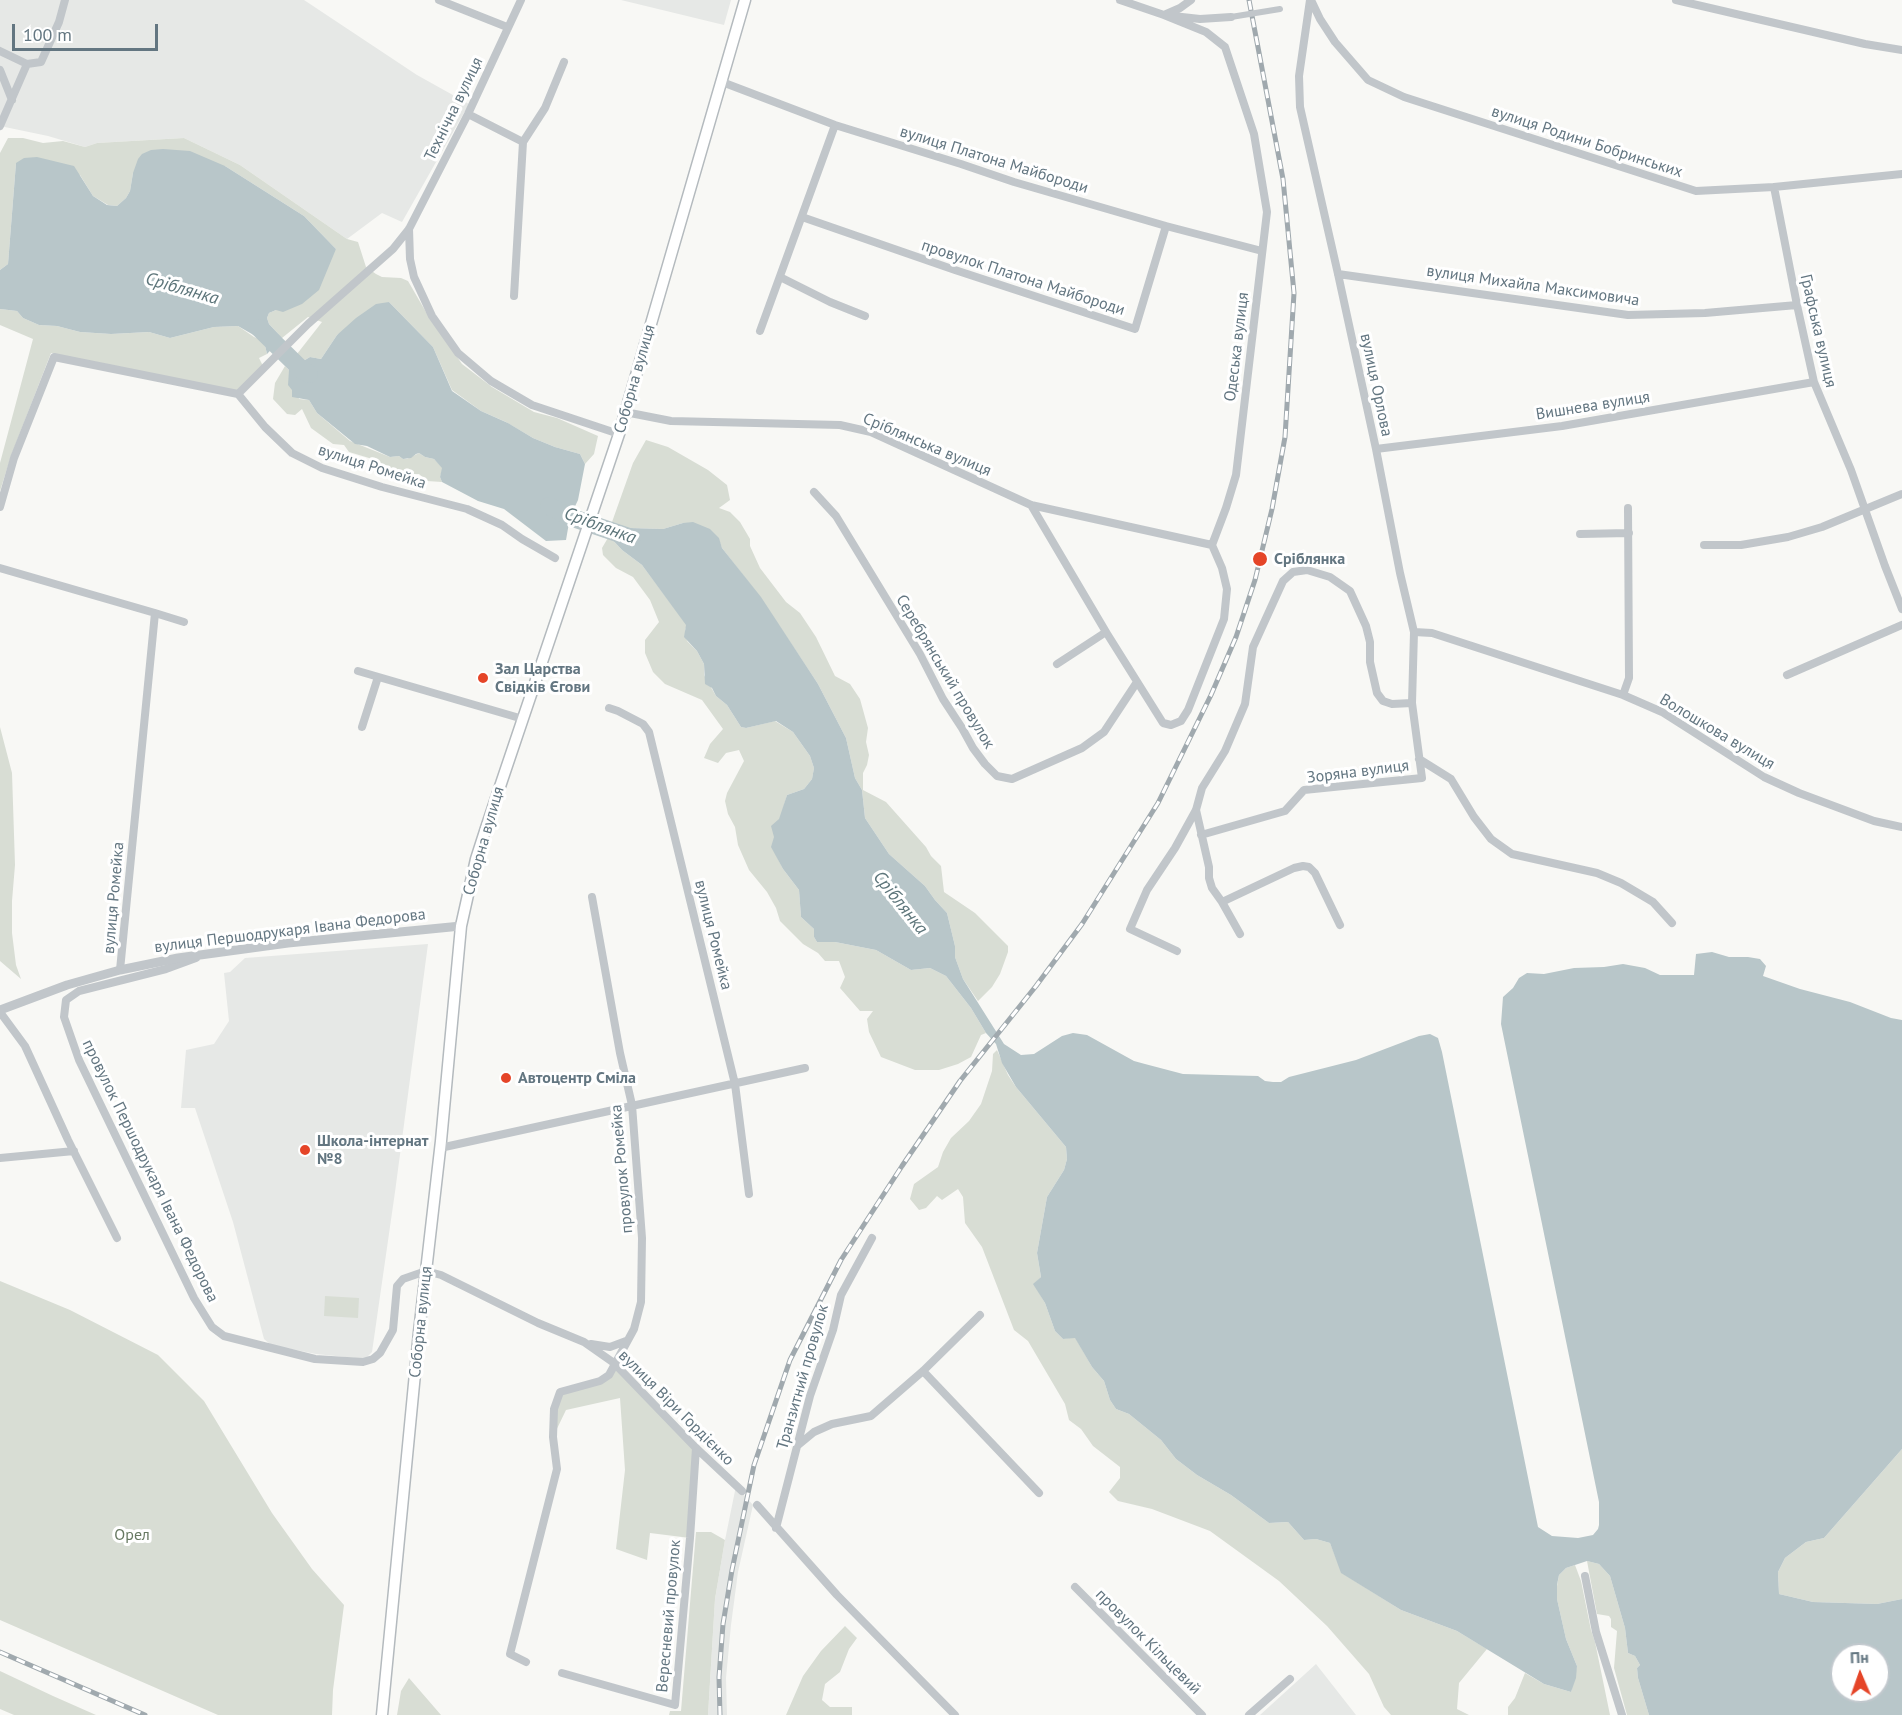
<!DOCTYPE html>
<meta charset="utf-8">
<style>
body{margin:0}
#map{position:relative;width:1902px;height:1715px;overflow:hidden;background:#f8f8f5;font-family:"PT Sans",sans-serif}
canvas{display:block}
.north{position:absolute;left:1830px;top:1643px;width:60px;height:60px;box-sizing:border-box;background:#fff;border:2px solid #c1c8cd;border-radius:50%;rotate:358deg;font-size:16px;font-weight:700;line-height:24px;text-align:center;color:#637681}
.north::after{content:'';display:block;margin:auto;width:21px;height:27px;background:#e54528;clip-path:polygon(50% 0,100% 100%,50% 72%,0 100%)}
.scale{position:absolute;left:12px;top:24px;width:146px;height:27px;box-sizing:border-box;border:3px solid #637681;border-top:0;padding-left:8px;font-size:18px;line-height:21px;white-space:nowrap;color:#637681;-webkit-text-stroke:4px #fff;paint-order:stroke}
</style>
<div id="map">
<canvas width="1902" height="1715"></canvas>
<div class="north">Пн</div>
<div class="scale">100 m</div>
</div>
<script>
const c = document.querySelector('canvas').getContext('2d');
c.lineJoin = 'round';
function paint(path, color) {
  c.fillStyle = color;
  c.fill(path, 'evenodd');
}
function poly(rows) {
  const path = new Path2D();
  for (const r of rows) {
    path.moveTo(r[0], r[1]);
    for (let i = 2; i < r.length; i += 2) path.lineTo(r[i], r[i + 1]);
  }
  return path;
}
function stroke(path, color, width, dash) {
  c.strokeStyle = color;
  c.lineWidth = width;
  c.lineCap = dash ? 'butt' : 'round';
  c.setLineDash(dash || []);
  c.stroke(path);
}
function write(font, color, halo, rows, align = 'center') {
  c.font = font + ' "PT Sans",sans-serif';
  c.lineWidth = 6;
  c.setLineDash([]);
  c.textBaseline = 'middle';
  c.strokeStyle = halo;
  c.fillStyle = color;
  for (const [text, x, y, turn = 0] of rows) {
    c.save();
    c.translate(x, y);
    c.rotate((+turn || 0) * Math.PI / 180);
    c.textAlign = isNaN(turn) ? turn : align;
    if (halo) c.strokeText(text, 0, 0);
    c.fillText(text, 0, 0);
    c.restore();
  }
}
const built = poly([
 [0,0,304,0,417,75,469,104,402,222,382,213,347,239,240,165,184,138,97,143,85,147,48,136,0,126],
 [621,0,731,0,724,25],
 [428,944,395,1192,372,1352,365,1359,316,1354,271,1345,264,1339,233,1222,195,1108,181,1108,186,1050,214,1044,229,1021,224,973,230,972,245,958],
 [736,1486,753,1505,738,1572,731,1625,726,1678,727,1715,708,1715,715,1599,725,1540],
 [1316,1664,1356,1715,1260,1715]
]);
const green = poly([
 [8,138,23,138,43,143,63,141,85,147,97,143,184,138,240,165,347,239,358,242,366,267,376,274,382,277,401,278,408,281,426,312,462,364,492,387,534,412,557,418,598,436,594,454,585,464,580,454,555,447,533,438,506,422,481,411,452,390,433,347,389,302,337,335,321,359,310,357,305,360,300,358,297,354,322,322,308,317,282,338,269,324,267,318,269,313,276,310,336,249,304,216,225,166,133,173,130,191,126,198,117,206,108,205,93,196,80,175,16,163,8,264,0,270,0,153],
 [0,309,17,311,23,318,39,325,57,326,80,332,111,334,149,332,170,338,214,327,238,326,254,337,264,341,267,354,259,358,263,366,236,391,51,353,11,456,0,491,0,463,33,339,0,325],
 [285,366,289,370,299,399,309,400,317,413,350,441,390,457,399,456,403,459,407,459,419,453,425,457,434,459,443,468,440,477,442,482,427,481,419,474,409,474,390,468,369,458,349,452,344,445,333,444,311,428,302,409,295,415,287,414,273,399,275,383],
 [646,440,668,447,708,470,727,485,730,500,719,508,730,512,740,522,750,539,750,546,760,568,786,602,800,613,816,637,835,676,850,684,860,699,868,728,866,742,869,755,867,765,863,773,863,790,886,802,926,847,931,856,941,866,944,892,975,913,1008,946,1008,952,1000,974,992,987,978,1001,963,979,955,957,955,946,947,913,935,900,925,886,889,854,865,818,862,790,855,778,846,738,818,684,760,597,722,548,718,538,683,523,663,529,630,528,612,522,633,463],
 [609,536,622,550,642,565,687,625,685,630,687,641,697,651,704,664,704,675,716,696,727,705,741,727,746,728,775,721,793,732,810,756,814,768,812,779,804,789,787,795,772,847,783,869,799,890,801,917,814,929,814,937,817,942,835,942,876,950,911,970,930,968,946,976,971,1008,986,1033,981,1035,971,1057,958,1064,939,1070,915,1070,881,1057,869,1032,867,1019,873,1011,860,1011,840,988,845,977,839,961,825,961,818,953,803,944,780,921,776,908,767,892,749,870,738,845,735,827,728,814,725,801,727,793,744,761,739,750,726,753,718,763,704,758,710,744,723,729,702,700,665,684,653,672,645,653,645,640,659,622,650,600,633,577,616,568,603,555,602,548],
 [0,727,12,773,15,865,12,901,12,933,16,965,21,979,0,961],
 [997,1050,1008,1075,1016,1087,1066,1147,1067,1159,1064,1170,1047,1197,1037,1253,1041,1277,1034,1284,1045,1303,1055,1331,1063,1339,1075,1337,1092,1367,1104,1381,1110,1400,1116,1409,1129,1414,1161,1440,1176,1459,1197,1475,1231,1495,1269,1523,1288,1522,1304,1540,1316,1539,1330,1543,1342,1573,1401,1610,1457,1631,1487,1649,1459,1683,1457,1709,1469,1715,1391,1715,1384,1707,1369,1674,1327,1626,1279,1581,1210,1531,1152,1509,1118,1501,1109,1492,1120,1478,1120,1467,1093,1446,1081,1429,1069,1420,1065,1404,1028,1341,1014,1330,982,1247,965,1223,963,1197,958,1189,942,1200,937,1196,926,1208,919,1210,910,1199,914,1184,938,1167,943,1152,951,1138,969,1121,981,1104,992,1071,993,1054],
 [0,1281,70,1310,158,1355,204,1401,272,1513,312,1569,344,1605,333,1690,332,1715,218,1715,0,1620],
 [325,1296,359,1298,358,1318,324,1316],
 [613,1366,696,1448,690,1538,650,1533,647,1560,616,1549,625,1470,620,1398,566,1410,553,1437,560,1392,600,1381],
 [1902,1449,1902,1599,1877,1604,1813,1602,1779,1594,1778,1572,1785,1558,1806,1542,1824,1538],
 [696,1532,711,1532,725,1540,715,1599,708,1715,669,1715,670,1711,681,1711],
 [1587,1561,1599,1564,1610,1576,1625,1628,1628,1653,1635,1656,1640,1665,1637,1668,1638,1678,1649,1715,1627,1715,1614,1668,1617,1631,1611,1627,1611,1619,1609,1616,1597,1614],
 [1575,1565,1581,1581,1591,1630,1595,1642,1610,1715,1508,1715,1508,1707,1515,1698,1525,1673,1544,1684,1571,1692,1577,1666,1566,1639,1557,1599,1557,1586,1559,1575,1566,1568],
 [845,1626,857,1638,849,1649,840,1672,825,1684,822,1700,830,1707,852,1707,852,1715,786,1715,803,1676,821,1651],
 [0,1671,53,1696,96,1715,14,1715,0,1709],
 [409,1678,441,1715,397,1715,401,1691]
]);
const water = poly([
 [163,149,190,151,225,166,304,216,336,249,319,290,302,304,283,312,276,310,269,313,267,318,269,324,282,338,267,354,264,341,238,326,214,327,170,338,149,332,111,334,80,332,57,326,39,325,23,318,17,311,0,309,0,270,8,264,16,163,24,158,37,157,74,166,93,196,107,205,117,206,126,198,130,191,133,173,138,159,142,154,151,150],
 [389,302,433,347,452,391,481,411,508,423,533,438,555,447,580,454,585,464,578,500,570,517,566,540,546,541,504,509,478,501,442,482,440,477,442,468,434,459,425,457,419,453,416,454,411,458,403,459,399,456,390,457,367,446,355,444,317,413,309,400,292,397,292,390,288,385,289,370,288,361,297,354,300,358,305,360,310,357,321,359,337,335,356,318,376,304],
 [612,522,630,528,663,529,683,523,693,522,710,529,719,538,722,548,761,597,818,684,846,738,855,778,862,790,865,818,889,854,925,886,935,900,947,913,955,946,955,957,963,979,1004,1044,1021,1055,1034,1054,1062,1036,1073,1033,1087,1035,1134,1061,1145,1064,1183,1074,1258,1076,1265,1081,1273,1082,1281,1082,1289,1077,1356,1060,1419,1036,1430,1034,1438,1038,1442,1052,1538,1527,1552,1536,1578,1538,1593,1535,1598,1529,1599,1525,1599,1502,1501,1024,1503,997,1513,988,1519,978,1527,973,1544,974,1574,968,1604,967,1623,964,1645,968,1660,975,1694,975,1696,954,1712,952,1729,957,1748,957,1760,959,1766,966,1763,976,1800,989,1850,1002,1891,1018,1902,1020,1902,1449,1824,1538,1806,1542,1785,1558,1778,1572,1779,1594,1813,1602,1877,1604,1902,1599,1902,1715,1649,1715,1638,1678,1637,1668,1640,1665,1635,1656,1628,1653,1625,1628,1610,1576,1599,1564,1587,1561,1566,1568,1559,1575,1557,1585,1557,1599,1566,1639,1577,1666,1576,1678,1571,1692,1544,1684,1457,1631,1401,1610,1341,1573,1330,1543,1316,1539,1304,1540,1288,1522,1269,1523,1231,1495,1197,1475,1176,1459,1161,1440,1129,1414,1116,1409,1110,1400,1104,1381,1092,1367,1075,1338,1063,1339,1055,1331,1045,1303,1033,1284,1041,1277,1037,1253,1047,1197,1064,1170,1067,1159,1066,1147,1016,1087,1002,1063,996,1044,986,1033,971,1008,946,976,930,968,911,970,876,950,835,942,817,942,814,937,814,929,801,917,799,890,783,869,771,847,774,837,771,826,779,819,787,795,804,789,812,779,814,768,810,756,793,732,776,721,746,728,741,727,727,705,716,696,712,688,705,684,704,664,697,651,684,637,686,625,642,565,622,550,609,536],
 [1842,1655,1878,1655,1878,1691,1842,1691]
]);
const river = poly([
 [259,328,302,370,309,374],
 [549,506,570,517,632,538]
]);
const minor = poly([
 [439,0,507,27],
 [1120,0,1164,15,1200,19,1231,17],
 [1311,0,1320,19,1335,42,1368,80,1404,97,1696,191,1774,187,1902,174],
 [1676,0,1865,44,1902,50],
 [0,51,27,64,41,62,59,22,65,0],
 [0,70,12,100],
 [722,82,835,125,961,164,1014,182,1166,226,1262,251],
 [468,114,523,142],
 [0,126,27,64],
 [1774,187,1797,305,1814,382,1851,470,1885,566,1902,609],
 [802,217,955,270,1135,329,1166,226],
 [409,229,410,259,414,277,432,316,458,353,491,381,532,405,619,434],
 [1338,274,1628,315,1705,313,1797,305],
 [780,277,830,302,865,316],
 [514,296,523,142,545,108,564,62],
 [760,331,835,125],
 [238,394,308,324,393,249,409,229,468,114,521,0],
 [625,412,671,421,840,425,871,432,1031,505,1212,545],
 [1376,449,1562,426,1814,382],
 [814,492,836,516,920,654,943,699,962,728,973,748,985,764,997,776,1012,779,1082,748,1104,732,1137,682],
 [1031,505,1106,632,1163,723,1171,725,1181,721,1188,710,1224,619,1227,589,1222,568,1212,545,1226,508,1236,475,1267,212,1254,134,1225,47,1206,32,1164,15,1180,8,1191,0],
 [0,507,14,458,54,357,238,394,265,427,292,453,322,468,382,487,467,509,502,525,522,539,555,558],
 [1580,534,1629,533],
 [1704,545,1741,545,1788,537,1822,527,1902,494],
 [0,568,155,613],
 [1414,632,1432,633,1623,695,1662,712,1764,777,1799,793,1874,821,1902,827],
 [1057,664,1106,632],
 [358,671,523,719],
 [1787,675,1902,625],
 [1623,695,1629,678,1628,508],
 [609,708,618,711,643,724,649,732,735,1084,749,1194],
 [362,727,378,677],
 [1419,759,1451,779,1474,817,1491,839,1512,854,1597,873,1621,883,1653,902,1672,923],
 [1196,810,1209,867,1209,878,1212,888,1222,902,1294,868,1303,866,1309,867,1315,873,1340,925],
 [1201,835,1285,811,1304,790,1422,778,1412,703,1414,632,1400,573,1376,449,1338,274,1300,107,1299,76,1310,0],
 [1222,902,1240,934],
 [1177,951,1130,929,1147,890,1175,848,1196,810,1202,788,1225,751,1245,704,1253,647,1283,581,1293,572,1307,570,1330,577,1350,591,1366,626,1370,642,1370,662,1377,693,1383,701,1392,704,1412,703],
 [196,958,166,969,79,991,66,1000,64,1017,79,1060,194,1298,212,1327,224,1336,315,1359,363,1362,373,1359,380,1353,393,1330,397,1286,403,1279,426,1271,441,1275,538,1323,584,1342,614,1363,696,1448,742,1491],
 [120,970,155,613,184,622],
 [0,1012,25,1046,68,1140,117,1238],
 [440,1148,805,1068],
 [0,1158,74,1151],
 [591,1344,610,1347,626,1341],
 [923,1371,1039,1493],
 [797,1446,814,1432,832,1424,871,1416,923,1371,980,1315],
 [757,1505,837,1595,955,1715],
 [776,1528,810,1396,833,1330,841,1295,872,1238],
 [1585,1576,1596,1632,1622,1715],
 [1075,1587,1202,1715],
 [526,1662,510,1654,557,1469,553,1437,554,1409,560,1392,600,1381,609,1375,634,1329,641,1302,642,1238,632,1105,620,1053,592,897],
 [562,1673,675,1705,690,1538,696,1448],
 [1249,1715,1290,1679]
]);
const tertiary = poly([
 [0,1010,67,985,120,970,178,958,288,943,461,926]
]);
const secondary = poly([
 [382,1715,419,1332,441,1141,461,926,476,859,486,828,619,434,745,0]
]);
const rail = poly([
 [0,1652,145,1715],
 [720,1715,719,1677,723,1624,732,1570,754,1465,790,1360,841,1260,902,1166,960,1081,1036,986,1082,924,1158,803,1211,695,1236,637,1255,580,1272,509,1285,437,1294,293,1283,179,1249,0]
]);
const pedestrianBridge = poly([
 [1231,17,1280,9]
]);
const markers = [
 [1260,559,8,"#e54528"],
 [483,678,6,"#e54528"],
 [506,1078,6,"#e54528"],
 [305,1150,6,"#e54528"]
];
const streetNames = [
 ["Технічна вулиця",454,109,-64],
 ["вулиця Родини Бобринських",1587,142,18],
 ["вулиця Платона Майбороди",994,160,17],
 ["провулок Платона Майбороди",1023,278,18],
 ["вулиця Михайла Максимовича",1533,286,8],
 ["Графська вулиця",1818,331,77],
 ["Одеська вулиця",1237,347,-83],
 ["Соборна вулиця",635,379,-74],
 ["вулиця Орлова",1376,385,78],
 ["Вишнева вулиця",1593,406,-9],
 ["Сріблянська вулиця",927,445,23],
 ["вулиця Ромейка",372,467,18],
 ["Серебрянський провулок",945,672,59],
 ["Волошкова вулиця",1717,732,31],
 ["Зоряна вулиця",1358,772,-7],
 ["Соборна вулиця",484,841,-74],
 ["вулиця Ромейка",114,898,-85],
 ["вулиця Першодрукаря Івана Федорова",290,931,-7],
 ["вулиця Ромейка",713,935,76],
 ["провулок Ромейка",622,1169,-95],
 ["провулок Першодрукаря Івана Федорова",150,1171,64],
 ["Соборна вулиця",421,1322,-84],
 ["Транзитний провулок",803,1377,-74],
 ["вулиця Віри Гордієнко",676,1408,45],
 ["Вересневий провулок",669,1616,-85],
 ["провулок Кільцевий",1148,1642,45]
];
const poiNames = [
 ["Сріблянка",1274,559],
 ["Зал Царства",495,669],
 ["Свідків Єгови",495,687],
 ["Автоцентр Сміла",518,1078],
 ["Школа-інтернат",317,1141],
 ["№8",317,1159]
];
const parkNames = [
 ["Орел",132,1535]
];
const waterNames = [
 ["Сріблянка",182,289,16],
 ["Сріблянка",600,526,20],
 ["Сріблянка",900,903,51]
];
paint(built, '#e6e8e6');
paint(green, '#d8ddd4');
paint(water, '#b8c6c9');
stroke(river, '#b8c6c9', 18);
stroke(secondary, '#b4babe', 13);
stroke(minor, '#c1c6ca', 8);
stroke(tertiary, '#c1c6ca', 9);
stroke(secondary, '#fff', 10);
stroke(rail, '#a0a9ae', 5);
stroke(rail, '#fff', 3, [9]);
stroke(pedestrianBridge, '#c1c6ca', 6);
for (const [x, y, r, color] of markers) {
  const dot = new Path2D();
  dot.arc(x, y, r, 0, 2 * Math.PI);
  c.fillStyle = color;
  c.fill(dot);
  stroke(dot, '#fff', 2);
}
write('16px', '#637681', '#fff', streetNames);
write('bold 16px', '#637681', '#fff', poiNames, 'left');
write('16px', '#677962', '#fff', parkNames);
write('italic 18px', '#5e767b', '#fff', waterNames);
</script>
